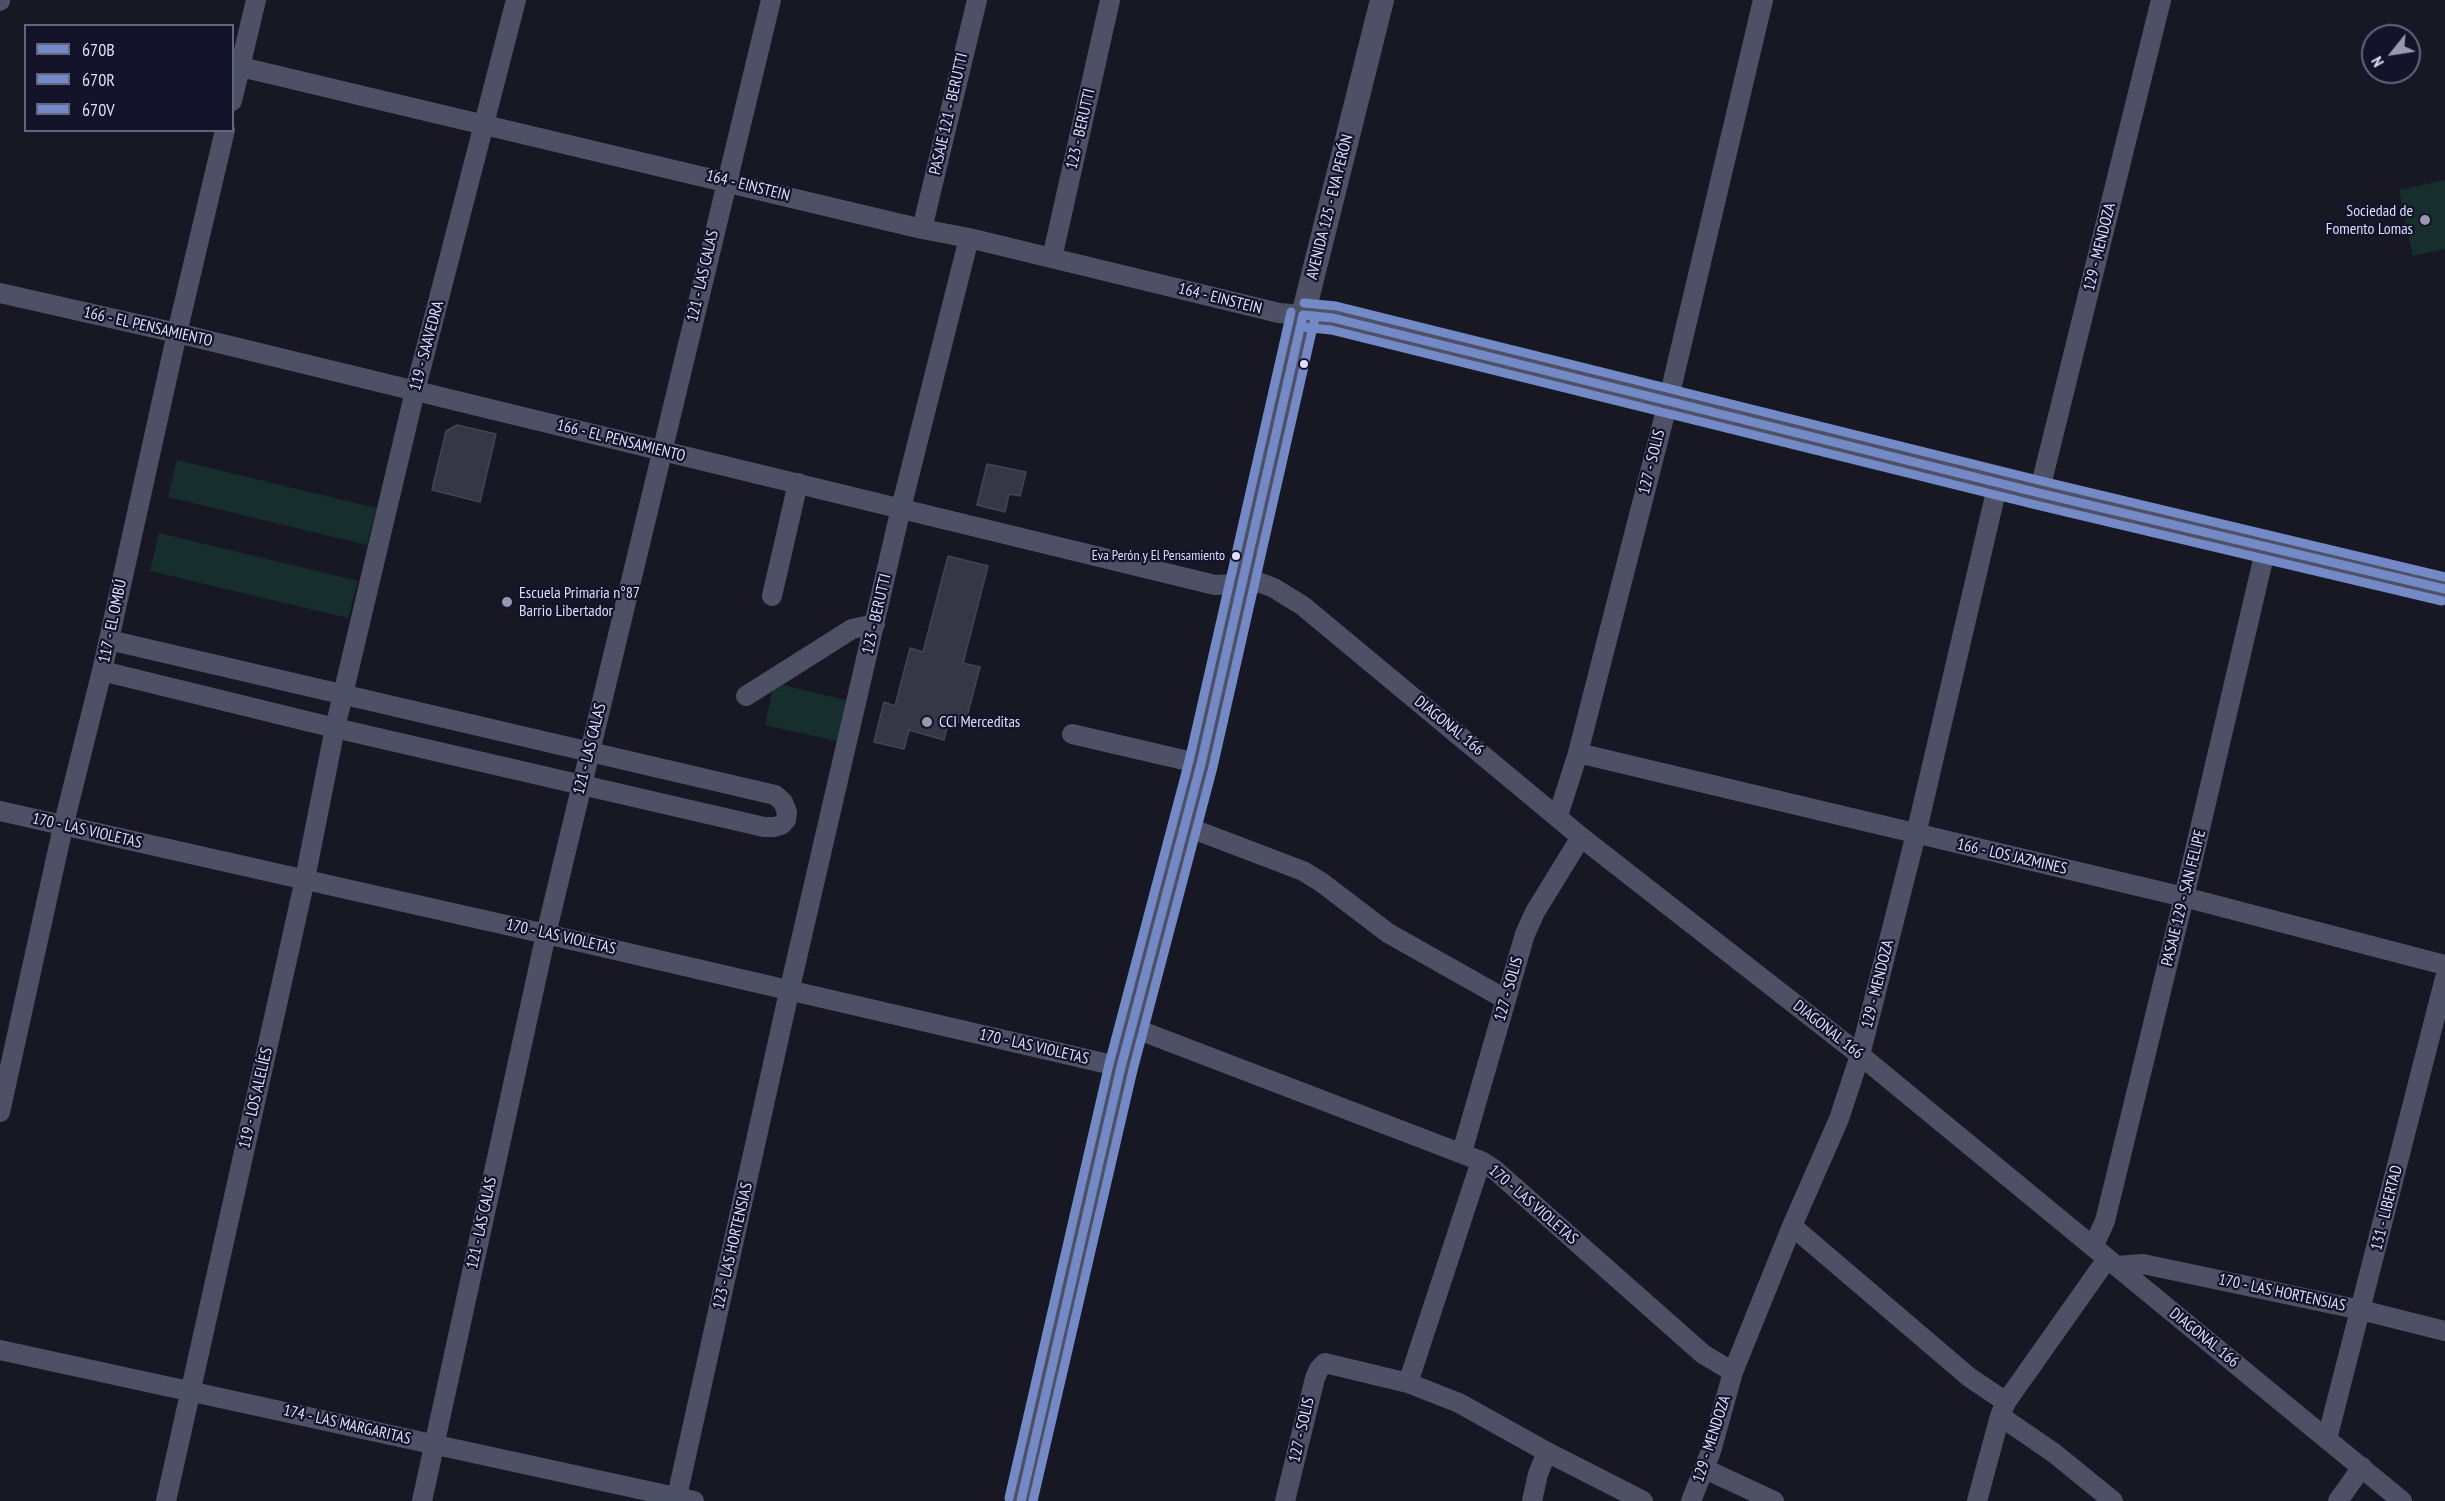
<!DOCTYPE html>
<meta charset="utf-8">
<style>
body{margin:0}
#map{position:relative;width:2445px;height:1501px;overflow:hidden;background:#181825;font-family:"PT Sans Narrow",sans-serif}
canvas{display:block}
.legend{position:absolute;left:24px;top:24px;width:210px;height:108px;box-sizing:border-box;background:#13132a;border:2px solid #64657e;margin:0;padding:8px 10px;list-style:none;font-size:18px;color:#dddffd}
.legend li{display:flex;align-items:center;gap:12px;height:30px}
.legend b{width:30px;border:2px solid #64657e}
.north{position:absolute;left:2361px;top:24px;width:60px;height:60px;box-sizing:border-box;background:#13132a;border:2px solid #64657e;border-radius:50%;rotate:240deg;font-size:16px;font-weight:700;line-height:24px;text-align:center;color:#dddffd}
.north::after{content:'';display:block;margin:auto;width:21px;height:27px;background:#9899b1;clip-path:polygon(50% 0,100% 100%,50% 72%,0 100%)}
</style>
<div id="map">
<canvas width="2445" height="1501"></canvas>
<ul class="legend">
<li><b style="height:8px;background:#738ac6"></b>670B</li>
<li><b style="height:8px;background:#738ac6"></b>670R</li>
<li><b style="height:8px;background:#738ac6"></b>670V</li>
</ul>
<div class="north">N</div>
</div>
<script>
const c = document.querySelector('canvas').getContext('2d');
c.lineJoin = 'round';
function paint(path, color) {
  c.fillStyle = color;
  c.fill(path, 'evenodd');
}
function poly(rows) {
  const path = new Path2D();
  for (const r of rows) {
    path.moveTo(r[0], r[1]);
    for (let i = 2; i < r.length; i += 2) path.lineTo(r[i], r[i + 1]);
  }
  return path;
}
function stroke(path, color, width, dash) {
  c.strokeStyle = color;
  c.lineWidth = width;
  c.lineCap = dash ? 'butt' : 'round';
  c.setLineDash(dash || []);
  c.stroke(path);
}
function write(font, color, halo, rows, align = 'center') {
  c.font = font + ' "PT Sans Narrow",sans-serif';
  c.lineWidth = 4.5;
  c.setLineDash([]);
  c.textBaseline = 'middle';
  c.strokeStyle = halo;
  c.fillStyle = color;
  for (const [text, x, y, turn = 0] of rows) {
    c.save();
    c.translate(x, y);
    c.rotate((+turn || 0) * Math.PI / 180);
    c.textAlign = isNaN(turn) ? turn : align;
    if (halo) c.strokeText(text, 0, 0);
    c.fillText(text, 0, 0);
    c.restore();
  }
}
const green = poly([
 [2445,180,2445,249,2413,256,2399,190],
 [177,460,376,508,367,545,168,497],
 [159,533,358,581,348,618,150,571],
 [774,683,850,701,840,742,765,725]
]);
const building = poly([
 [457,425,496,434,480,502,432,490,446,431,457,425],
 [987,464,1026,472,1020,496,1009,494,1005,512,977,505,987,464],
 [948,556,988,566,963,663,980,667,965,724,949,719,944,740,909,730,904,749,874,742,884,702,895,706,910,648,923,652,948,556]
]);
const minor = poly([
 [0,1,0,0],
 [241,67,922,229,969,238,1279,313,1303,315],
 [232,101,256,0],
 [922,229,977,0],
 [1052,258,1110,0],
 [0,293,177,333,1215,585,1261,583,1274,588,1303,606,1581,837,1860,1055,2402,1501],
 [2039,493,2161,0],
 [772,596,798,483],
 [102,671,335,728,764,827,774,827,781,825,786,820,787,812,783,802,775,795,109,640],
 [746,696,852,629,875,624],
 [1072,734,1201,764],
 [1578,753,2184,897,2445,965],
 [0,811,546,934,1121,1067],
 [1558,816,1578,753,1668,402,1763,0],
 [1185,826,1303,871,1321,882,1388,933,1505,999],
 [1131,1027,1481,1161,1495,1170,1703,1354,1733,1372],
 [0,1112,63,827,102,671,177,333,225,130],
 [1462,1152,1525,934,1535,912,1581,837],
 [1792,1226,1969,1377,2006,1402],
 [2093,1247,2105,1221,2184,897,2266,547],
 [2117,1266,2143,1264,2361,1310,2445,1331],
 [0,1350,694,1501],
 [1408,1383,1481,1161],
 [2000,1416,2054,1453,2113,1501],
 [2327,1439,2445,978],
 [1705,1469,1774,1501],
 [166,1501,305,879,335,728,415,391,516,0],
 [422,1501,546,934,771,0],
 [676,1501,789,992,901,508,969,238],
 [1285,1501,1315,1378,1319,1369,1325,1363,1408,1383,1459,1403,1547,1452,1643,1501],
 [1532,1501,1538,1474,1547,1452],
 [1691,1501,1711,1451,1733,1372,1792,1226,1839,1119,1860,1055,1916,834,1998,483],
 [1977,1501,2000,1416,2006,1402,2107,1259],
 [2338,1501,2362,1467]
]);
const tertiary = poly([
 [1303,315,1333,318,2039,493,2445,589],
 [1021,1501,1121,1067,1201,764,1303,315,1382,0]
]);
const bus1 = poly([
 [1303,315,1333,318,2039,493,2445,589],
 [1021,1501,1121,1067,1201,764,1303,315]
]);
const bus2 = poly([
 [1302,327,1331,330,2036,505,2442,601],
 [1033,1501,1133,1070,1213,767,1315,318]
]);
const bus3 = poly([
 [1304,303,1336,306,2042,481,2445,577],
 [1009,1498,1109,1064,1189,761,1291,312]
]);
const markers = [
 [2425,220,6,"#9899b1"],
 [1304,364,5,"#dddffd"],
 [1236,556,5,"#dddffd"],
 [507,602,6,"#9899b1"],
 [927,722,6,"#9899b1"]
];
const busNames = [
 ["Eva Perón y El Pensamiento",1225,556]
];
const streetNames = [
 ["PASAJE 121 - BERUTTI",949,114,-77],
 ["123 - BERUTTI",1081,129,-77],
 ["164 - EINSTEIN",748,186,14],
 ["AVENIDA 125 - EVA PERÓN",1330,207,-76],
 ["129 - MENDOZA",2100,247,-76],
 ["121 - LAS CALAS",703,276,-77],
 ["164 - EINSTEIN",1220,299,14],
 ["166 - EL PENSAMIENTO",148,327,13],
 ["119 - SAAVEDRA",427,346,-75],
 ["166 - EL PENSAMIENTO",621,441,14],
 ["127 - SOLIS",1652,462,-76],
 ["123 - BERUTTI",877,614,-77],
 ["117 - EL OMBÚ",113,621,-78],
 ["DIAGONAL 166",1449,726,39],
 ["121 - LAS CALAS",590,749,-76],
 ["170 - LAS VIOLETAS",87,831,13],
 ["166 - LOS JAZMINES",2012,857,13],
 ["PASAJE 129 - SAN FELIPE",2184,898,-76],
 ["170 - LAS VIOLETAS",561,937,13],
 ["129 - MENDOZA",1878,984,-76],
 ["127 - SOLIS",1509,989,-74],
 ["DIAGONAL 166",1828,1030,38],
 ["170 - LAS VIOLETAS",1034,1047,13],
 ["119 - LOS ALELÍES",256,1098,-77],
 ["170 - LAS VIOLETAS",1533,1205,41],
 ["131 - LIBERTAD",2387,1208,-76],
 ["121 - LAS CALAS",482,1223,-78],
 ["123 - LAS HORTENSIAS",733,1246,-77],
 ["170 - LAS HORTENSIAS",2282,1293,12],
 ["DIAGONAL 166",2204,1338,39],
 ["174 - LAS MARGARITAS",347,1425,13],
 ["127 - SOLIS",1302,1430,-77],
 ["129 - MENDOZA",1712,1439,-72]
];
const poiNames = [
 ["Sociedad de",2413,211,"right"],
 ["Fomento Lomas",2413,229,"right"],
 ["Escuela Primaria n°87",519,593],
 ["Barrio Libertador",519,611],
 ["CCI Merceditas",939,722]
];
paint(green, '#162f2c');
paint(building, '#363746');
stroke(building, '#444357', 1.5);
stroke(minor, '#4e5165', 20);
stroke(tertiary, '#4e5165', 24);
stroke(bus1, '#738ac6', 9);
stroke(bus2, '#738ac6', 9);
stroke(bus3, '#738ac6', 9);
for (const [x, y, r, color] of markers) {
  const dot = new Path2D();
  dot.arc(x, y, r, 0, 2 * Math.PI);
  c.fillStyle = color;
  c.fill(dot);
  stroke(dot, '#13132a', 2);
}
write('14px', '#dddffd', '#13132a', busNames, 'right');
write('16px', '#dddffd', '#13132a', streetNames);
write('16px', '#dddffd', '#13132a', poiNames, 'left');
</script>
